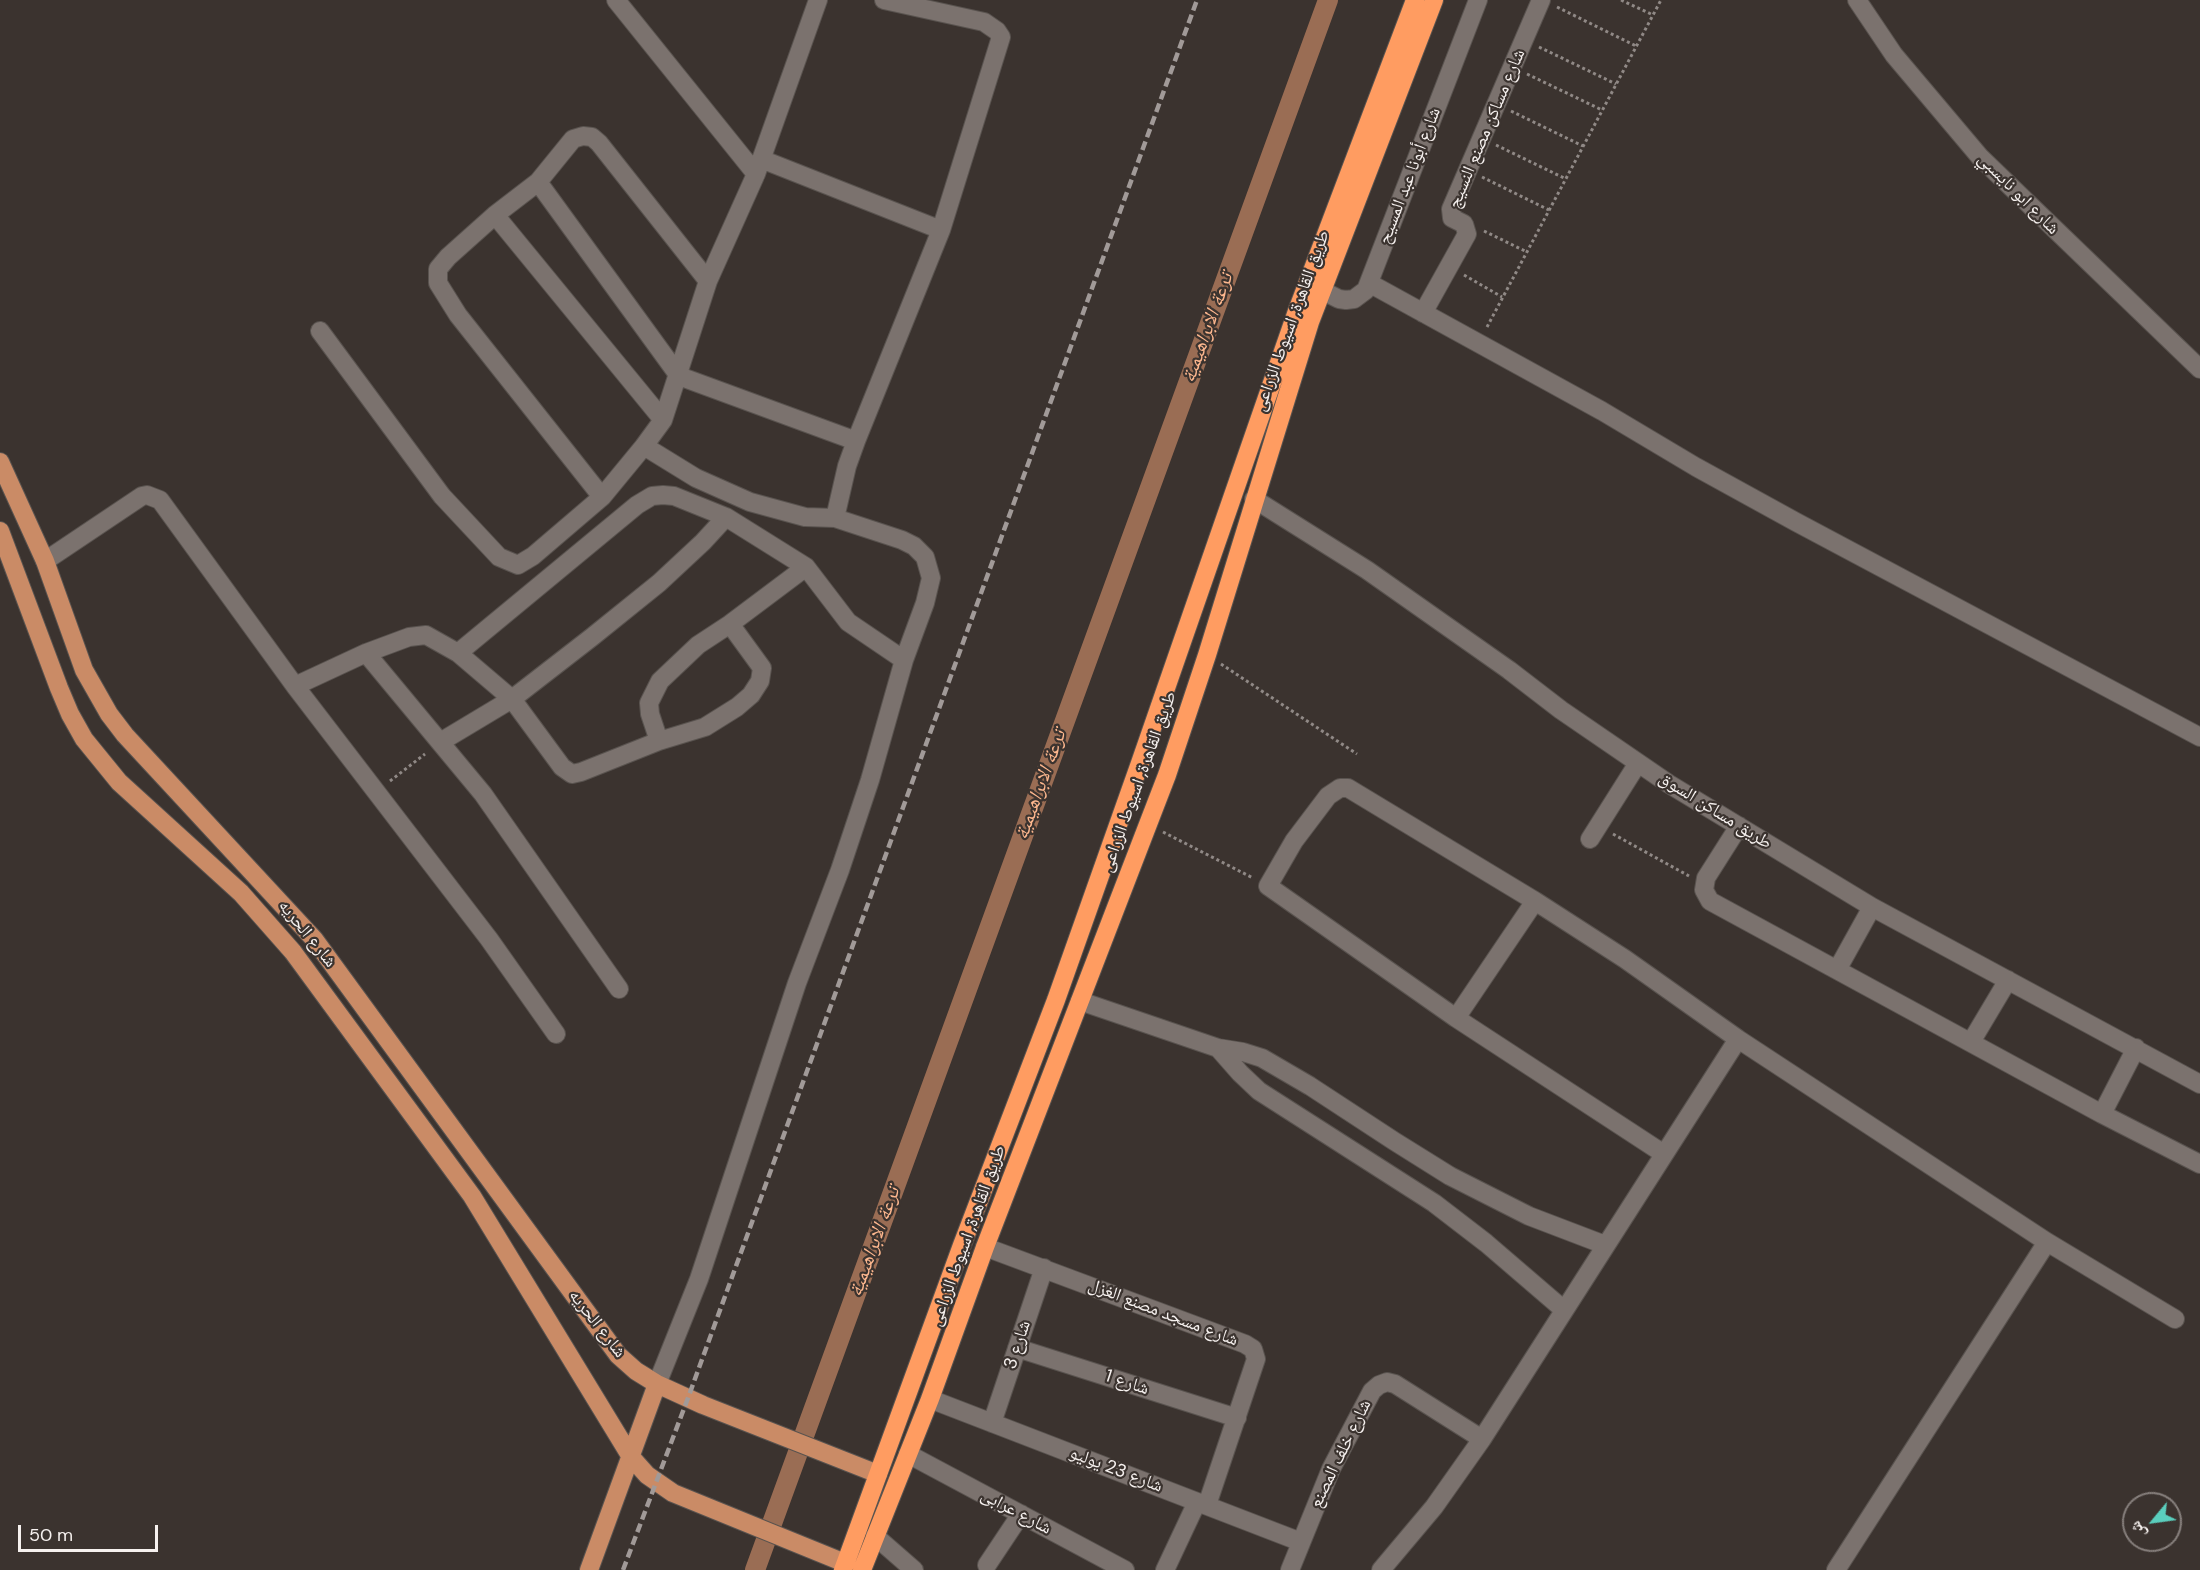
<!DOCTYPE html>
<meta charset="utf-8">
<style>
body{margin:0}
#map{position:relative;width:2200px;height:1570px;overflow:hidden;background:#3b332f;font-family:"DM Sans","Noto Naskh Arabic",sans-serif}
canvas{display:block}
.north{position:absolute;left:2122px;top:1492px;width:60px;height:60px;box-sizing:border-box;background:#3b332f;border:2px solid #867f7c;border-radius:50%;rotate:241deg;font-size:16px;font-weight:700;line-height:24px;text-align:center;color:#f6f1ef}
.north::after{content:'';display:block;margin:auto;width:21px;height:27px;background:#5acebd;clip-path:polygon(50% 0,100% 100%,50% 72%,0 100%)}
.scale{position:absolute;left:18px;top:1525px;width:140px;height:27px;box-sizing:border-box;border:3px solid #f6f1ef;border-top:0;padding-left:8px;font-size:18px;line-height:21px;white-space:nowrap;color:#f6f1ef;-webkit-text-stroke:4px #3b332f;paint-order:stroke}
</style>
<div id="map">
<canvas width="2200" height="1570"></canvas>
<div class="north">ش</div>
<div class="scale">50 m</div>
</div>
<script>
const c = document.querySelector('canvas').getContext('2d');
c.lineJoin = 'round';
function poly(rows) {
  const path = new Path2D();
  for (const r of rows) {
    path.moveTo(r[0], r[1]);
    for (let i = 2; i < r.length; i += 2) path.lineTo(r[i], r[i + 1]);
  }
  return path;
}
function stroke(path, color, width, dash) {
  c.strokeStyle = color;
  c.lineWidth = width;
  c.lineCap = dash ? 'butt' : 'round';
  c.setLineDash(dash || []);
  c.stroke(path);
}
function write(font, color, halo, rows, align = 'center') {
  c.font = font + ' "DM Sans","Noto Naskh Arabic",sans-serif';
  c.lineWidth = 4.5;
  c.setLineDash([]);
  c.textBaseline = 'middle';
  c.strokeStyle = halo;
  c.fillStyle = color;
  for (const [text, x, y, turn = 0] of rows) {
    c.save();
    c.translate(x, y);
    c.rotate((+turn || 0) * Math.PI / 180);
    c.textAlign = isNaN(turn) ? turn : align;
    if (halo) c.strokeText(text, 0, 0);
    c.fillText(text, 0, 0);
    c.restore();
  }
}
const canal = poly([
 [755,1570,1328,0]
]);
const path = poly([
 [1621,0,1653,15],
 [1557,7,1636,46],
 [1539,47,1616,84],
 [1527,74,1602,110],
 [1511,111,1583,146],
 [1496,145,1566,179],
 [1482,177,1549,210],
 [1484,231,1527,252],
 [1464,275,1502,297],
 [1487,327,1661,0],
 [1221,664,1357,754],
 [390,781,425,754],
 [1163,832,1253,878],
 [1613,834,1689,876]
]);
const minor = poly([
 [616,0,756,174],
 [1857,0,1894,55,1980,157,2200,369],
 [761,159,941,230],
 [538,182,679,376,856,441],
 [495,215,663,420],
 [1369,283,1602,411,1696,467,1796,522,2200,737],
 [1309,284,1339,299,1346,300,1354,299,1366,290,1478,0],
 [1423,313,1467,234,1464,224,1452,218,1451,209,1541,0],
 [320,331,442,496,499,557,518,565,533,556,602,497,644,446,663,420,708,281,756,174,818,0],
 [644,446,696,478,750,502,805,517,835,518],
 [602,497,458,315,438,283,438,269,448,257,495,215,538,182,573,139,583,136,592,137,599,143,708,281],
 [1254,499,1367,570,1509,670,1561,710,1669,784,1872,907,2200,1084],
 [45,561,142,496,147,495,160,500,295,686,489,939,556,1034],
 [366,653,483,794,619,989],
 [458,653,637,505,652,496,663,495,674,496,726,517,806,567,848,622,904,660],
 [295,686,366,653,409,637,426,635,458,653,512,699,562,767,572,774,581,772,659,741,705,727,737,707,751,695,760,681,762,668,730,624],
 [442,741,512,699,592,637,659,583,703,542,726,517],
 [659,741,650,714,649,703,660,681,698,645,730,624,806,567],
 [1739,826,1706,878,1704,890,1710,901,2102,1114,2200,1164],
 [1590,839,1638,763],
 [1837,970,1872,907],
 [1080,1001,1218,1048,1243,1052,1262,1058,1310,1086,1394,1141,1450,1176,1529,1216,1605,1245],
 [1456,1018,1535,901],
 [1971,1042,2008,980],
 [1218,1048,1240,1073,1259,1091,1434,1203,1486,1243,1564,1310],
 [2102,1114,2136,1048],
 [1664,1154,1456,1018,1268,886,1294,841,1328,796,1340,788,1348,788,1535,901,1625,959,1738,1039,2047,1242,2175,1319],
 [985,1247,1245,1344,1253,1349,1256,1359,1207,1505],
 [1017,1348,1237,1418],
 [657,1384,699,1279,797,983,840,870,870,780,904,660,925,603,931,578,925,557,914,546,902,540,835,518,847,466,856,441,941,230,1001,37,997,31,984,22,884,0],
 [930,1399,1301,1542],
 [992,1423,1044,1268],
 [908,1454,1125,1570],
 [875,1536,914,1570],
 [987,1565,1021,1514],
 [1165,1570,1197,1502],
 [1290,1570,1331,1469,1372,1391,1379,1385,1387,1382,1395,1384,1482,1439],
 [1381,1570,1434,1507,1482,1439,1738,1039],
 [1836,1570,2047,1242]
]);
const major = poly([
 [0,462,45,561,84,670,109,714,125,735,314,939,618,1355,636,1371,657,1384,703,1405,878,1474],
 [0,531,59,688,70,714,84,739,119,782,241,893,293,952,472,1196,631,1457,647,1475,673,1493,845,1563],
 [589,1570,657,1384]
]);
const highway = poly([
 [843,1570,962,1245,1056,1000,1140,763,1297,311,1415,0],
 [862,1570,930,1399,985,1247,1167,775,1207,655,1310,322,1434,0]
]);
const rail = poly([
 [623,1570,688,1398,1197,0]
]);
const streetNames = [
 ["شارع مساكن مصنع النسيج",1487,129,-67],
 ["شارع أبونا عبد المسيح",1410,176,-69],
 ["شارع ابو نايسبي",2018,194,45],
 ["طريق القاهرة, اسيوط الزراعى",1292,321,-70],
 ["طريق القاهرة, اسيوط الزراعى",1139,782,-70],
 ["طريق مساكن السوق",1715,811,32],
 ["شارع الحريه",307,934,51],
 ["طريق القاهرة, اسيوط الزراعى",968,1236,-70],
 ["شارع مسجد مصنع الغزل",1163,1313,21],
 ["شارع الحريه",597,1324,52],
 ["شارع 3",1018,1345,-72],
 ["شارع 1",1127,1383,18],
 ["شارع خلف المصنع",1341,1454,-64],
 ["شارع 23 يوليو",1116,1470,21],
 ["شارع عرابى",1016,1512,28]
];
const waterNames = [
 ["ترعة الابراهيمية",1208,328,-70],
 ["ترعة الابراهيمية",1041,785,-70],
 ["ترعة الابراهيمية",875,1242,-70]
];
stroke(canal, '#9a6d54', 20);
stroke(minor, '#59534f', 20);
stroke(major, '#59534f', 20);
stroke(highway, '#59534f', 20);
stroke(path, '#908986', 3, [3, 3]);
stroke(minor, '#7b726e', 18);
stroke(major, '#ca8b66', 18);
stroke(highway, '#ff9c61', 18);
stroke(rail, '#a19a98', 4.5, [9, 4.5]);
write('18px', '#f6f1ef', '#3b332f', streetNames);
write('italic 20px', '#feb88f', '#3b332f', waterNames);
</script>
